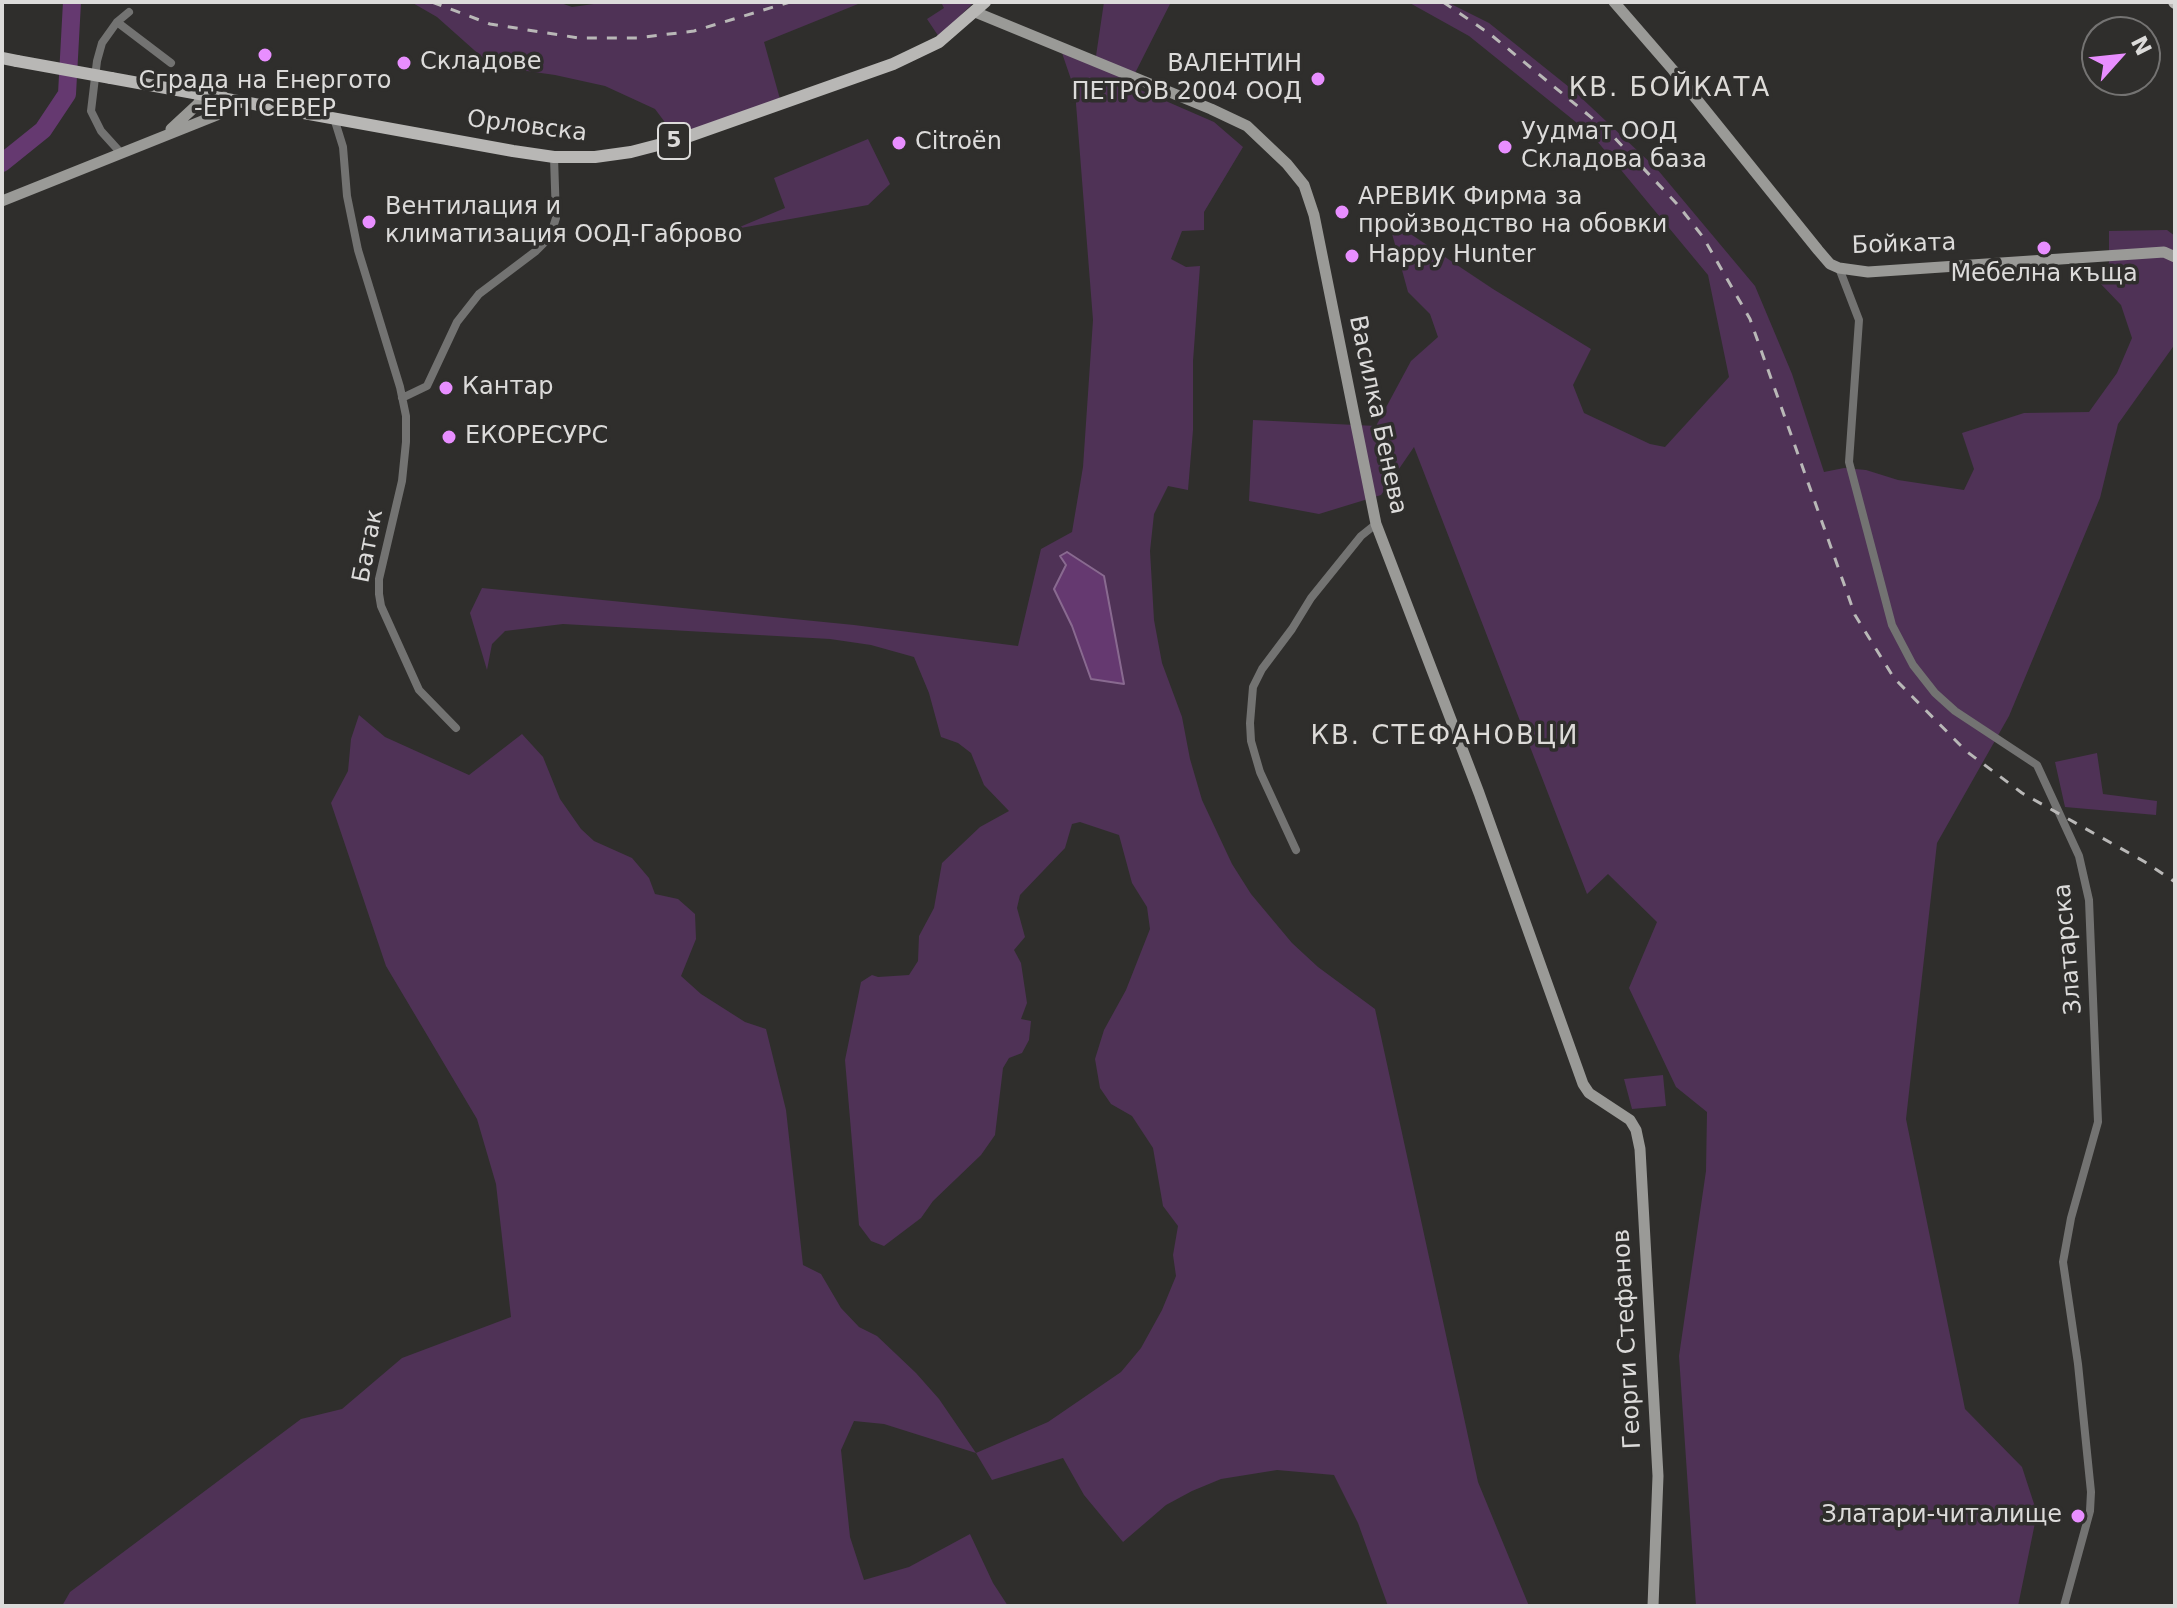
<!DOCTYPE html>
<meta charset="utf-8">
<style>
body{margin:0}
#map{position:relative;width:2177px;height:1608px;overflow:hidden;background:#2f2e2c;font-family:"DejaVu Sans",sans-serif}
canvas{display:block}
.frame{position:absolute;inset:0;border:4px solid #dcdbda;pointer-events:none}
.north{position:absolute;left:2081px;top:16px;width:80px;height:80px;box-sizing:border-box;background:#2f2e2c;border:2px solid #747372;border-radius:50%;rotate:63deg;font-size:22px;font-weight:700;line-height:32px;text-align:center;color:#dcdbda}
.north::after{content:'';display:block;margin:auto;width:28px;height:36px;background:#e88eff;clip-path:polygon(50% 0,100% 100%,50% 72%,0 100%)}
</style>
<div id="map">
<canvas width="2177" height="1608"></canvas>
<div class="frame"></div>
<div class="north">N</div>
</div>
<script>
const c = document.querySelector('canvas').getContext('2d');
c.lineJoin = 'round';
function paint(path, color) {
  c.fillStyle = color;
  c.fill(path, 'evenodd');
}
function poly(rows) {
  const path = new Path2D();
  for (const r of rows) {
    path.moveTo(r[0], r[1]);
    for (let i = 2; i < r.length; i += 2) path.lineTo(r[i], r[i + 1]);
  }
  return path;
}
function stroke(path, color, width, dash) {
  c.strokeStyle = color;
  c.lineWidth = width;
  c.lineCap = dash ? 'butt' : 'round';
  c.setLineDash(dash || []);
  c.stroke(path);
}
function write(font, color, halo, rows, align = 'center') {
  c.font = font + ' "DejaVu Sans",sans-serif';
  c.lineWidth = 7;
  c.setLineDash([]);
  c.textBaseline = 'middle';
  c.strokeStyle = halo;
  c.fillStyle = color;
  for (const [text, x, y, turn = 0] of rows) {
    c.save();
    c.translate(x, y);
    c.rotate((+turn || 0) * Math.PI / 180);
    c.textAlign = isNaN(turn) ? turn : align;
    if (halo) c.strokeText(text, 0, 0);
    c.fillText(text, 0, 0);
    c.restore();
  }
}
const green = poly([
 [411,2,558,2,572,7,608,2,863,2,764,42,780,99,676,137,655,109,605,86,555,75,492,66,437,17],
 [941,2,974,2,939,37,927,19,944,8],
 [1104,2,1171,2,1129,85,1214,122,1243,147,1204,212,1204,230,1182,231,1171,259,1186,267,1200,266,1193,361,1193,430,1188,490,1168,486,1154,514,1150,551,1154,620,1162,663,1182,717,1190,759,1202,800,1232,864,1251,894,1292,943,1318,967,1375,1009,1478,1482,1529,1606,1388,1606,1358,1523,1334,1475,1277,1470,1221,1479,1192,1491,1166,1505,1123,1542,1084,1495,1063,1458,992,1480,976,1453,884,1424,854,1421,841,1450,850,1537,864,1580,909,1567,970,1534,993,1583,1008,1606,62,1606,70,1592,301,1419,342,1409,402,1358,511,1317,496,1184,477,1119,386,966,331,803,348,771,351,739,359,715,385,737,469,775,522,734,543,757,560,799,581,829,594,841,632,858,649,878,655,894,678,899,695,914,696,939,681,976,701,994,745,1022,766,1029,786,1110,803,1265,821,1274,841,1308,859,1327,877,1336,916,1373,939,1399,976,1453,1048,1422,1121,1372,1141,1348,1162,1310,1176,1276,1173,1255,1178,1226,1163,1206,1153,1148,1132,1116,1111,1104,1100,1088,1095,1059,1104,1030,1126,990,1150,929,1147,907,1132,883,1119,835,1080,822,1072,824,1065,848,1020,895,1017,908,1025,937,1014,950,1021,963,1027,1003,1021,1019,1031,1021,1029,1040,1022,1053,1009,1058,1003,1068,995,1135,981,1155,933,1201,921,1218,884,1246,871,1241,859,1225,845,1060,861,982,872,975,878,977,909,975,918,961,919,936,934,908,942,863,980,827,1009,811,984,785,971,753,958,743,941,737,929,693,914,657,871,645,830,639,563,624,505,631,492,644,487,670,470,613,482,588,854,625,1018,646,1041,549,1072,532,1083,467,1093,320,1075,91,1062,53,1096,56],
 [1066,565,1104,576,1123,683,1072,626,1054,590],
 [1408,2,1447,2,1489,23,1574,91,1657,169,1755,286,1792,374,1824,472,1844,468,1866,470,1898,480,1964,490,1974,469,1962,433,2024,413,2089,412,2117,373,2132,338,2121,305,2098,281,2109,263,2109,231,2167,230,2175,236,2175,344,2118,424,2100,498,2009,716,1937,843,1906,1119,1965,1409,2022,1467,2037,1513,2018,1606,1696,1606,1679,1356,1706,1171,1707,1112,1676,1087,1629,988,1657,922,1608,874,1587,894,1414,447,1381,495,1319,514,1249,501,1253,420,1376,426,1411,361,1438,337,1430,314,1408,292,1388,219,1493,289,1591,349,1573,385,1584,413,1650,444,1665,447,1729,377,1708,275,1592,135,1469,36],
 [868,139,890,184,868,205,735,229,785,208,774,178],
 [2097,753,2103,794,2157,801,2156,815,2065,807,2055,762],
 [1663,1075,1666,1106,1632,1109,1624,1079]
]);
const water = poly([
 [1067,552,1104,576,1124,684,1091,679,1072,626,1054,589,1066,565,1060,556,1067,552]
]);
const river = poly([
 [2,163,43,130,67,94,72,2]
]);
const street = poly([
 [117,22,171,63],
 [334,118,343,147,347,196,358,250,400,387,406,416,406,442,402,481,379,579,379,594,381,606,419,690,456,728],
 [120,152,101,131,91,111,97,61,102,43,117,22,129,12],
 [1839,268,1859,320,1849,462,1892,625,1913,665,1935,693,1955,711,2037,765,2079,856,2089,900,2098,1122,2071,1218,2063,1262,2078,1364,2091,1492,2090,1511,2064,1606],
 [402,398,427,386,457,322,479,294,536,251,550,237,556,218,554,157],
 [1296,850,1260,772,1251,741,1250,723,1253,687,1262,669,1292,629,1311,598,1361,536,1376,524]
]);
const secondary = poly([
 [1614,2,1673,70,1818,250,1830,264,1839,268,1868,272,2164,252,2175,257],
 [975,12,1211,109,1247,126,1287,164,1304,185,1314,215,1376,524,1479,793,1583,1084,1589,1093,1630,1120,1636,1130,1640,1149,1658,1476,1653,1606],
 [171,129,198,104,204,93],
 [2,201,217,115,224,97]
]);
const primary = poly([
 [2174,2,2175,3],
 [2,58,17,61],
 [111,78,513,151,554,157,595,157,631,152,681,139,893,64,939,42,985,2]
]);
const rail = poly([
 [432,2,490,24,579,38,637,38,694,31,790,2],
 [1443,2,1490,34,1609,132,1678,205,1703,237,1750,319,1855,615,1894,678,1966,751,2022,793,2145,862,2175,882]
]);
const primaryBridge = poly([
 [17,61,111,78]
]);
const markers = [
 [265,55,8,"#e88eff"],
 [404,63,8,"#e88eff"],
 [1318,79,8,"#e88eff"],
 [899,143,8,"#e88eff"],
 [1505,147,8,"#e88eff"],
 [1342,212,8,"#e88eff"],
 [369,222,8,"#e88eff"],
 [2044,248,8,"#e88eff"],
 [1352,256,8,"#e88eff"],
 [446,388,8,"#e88eff"],
 [449,437,8,"#e88eff"],
 [2078,1516,8,"#e88eff"]
];
const shields = [
 [674,141,32]
];
const shieldNames = [
 ["5",674,141]
];
const poiNames = [
 ["Складове",420,63],
 ["ВАЛЕНТИН",1302,65,"right"],
 ["ПЕТРОВ 2004 ООД",1302,93,"right"],
 ["Сграда на Енергото",265,82,"center"],
 ["-ЕРП СЕВЕР",265,110,"center"],
 ["Уудмат ООД",1521,133],
 ["Складова база",1521,161],
 ["Citroën",915,143],
 ["АРЕВИК Фирма за",1358,198],
 ["пройзводство на обовки",1358,226],
 ["Вентилация и",385,208],
 ["климатизация ООД-Габрово",385,236],
 ["Happy Hunter",1368,256],
 ["Мебелна къща",2044,275,"center"],
 ["Кантар",462,388],
 ["ЕКОРЕСУРС",465,437],
 ["Златари-читалище",2062,1516,"right"]
];
const streetNames = [
 ["Орловска",527,127,7],
 ["Бойката",1904,245,-2],
 ["Василка Бенева",1377,415,78],
 ["Батак",369,546,-79],
 ["Златарска",2069,949,-95],
 ["Георги Стефанов",1628,1339,-93]
];
const neighbourhoodNames = [
 ["КВ. БОЙКАТА",1670,89],
 ["КВ. СТЕФАНОВЦИ",1445,737]
];
paint(green, '#4f3256');
paint(water, '#653970');
stroke(water, '#896a90', 2);
stroke(river, '#653970', 18);
stroke(street, '#737372', 8);
stroke(secondary, '#9a9a97', 11);
stroke(primary, '#b8b7b5', 12);
stroke(rail, '#b9b8b7', 3, [10, 10]);
stroke(primaryBridge, '#b8b7b5', 12);
for (const [x, y, r, color] of markers) {
  const dot = new Path2D();
  dot.arc(x, y, r, 0, 2 * Math.PI);
  c.fillStyle = color;
  c.fill(dot);
  stroke(dot, '#2f2e2c', 3);
}
for (const [x, y, w] of shields) {
  const box = new Path2D();
  box.roundRect(x - w / 2, y - 18, w, 36, 6);
  c.fillStyle = '#2f2e2c';
  c.fill(box);
  stroke(box, '#dcdbda', 2);
}
write('bold 22px', '#dcdbda', null, shieldNames);
write('24px', '#dcdbda', '#2f2e2c', poiNames, 'left');
write('24px', '#dcdbda', '#2f2e2c', streetNames);
c.letterSpacing = '2px';
write('26px', '#dddbd8', '#2f2e2c', neighbourhoodNames);
c.letterSpacing = '0px';
</script>
